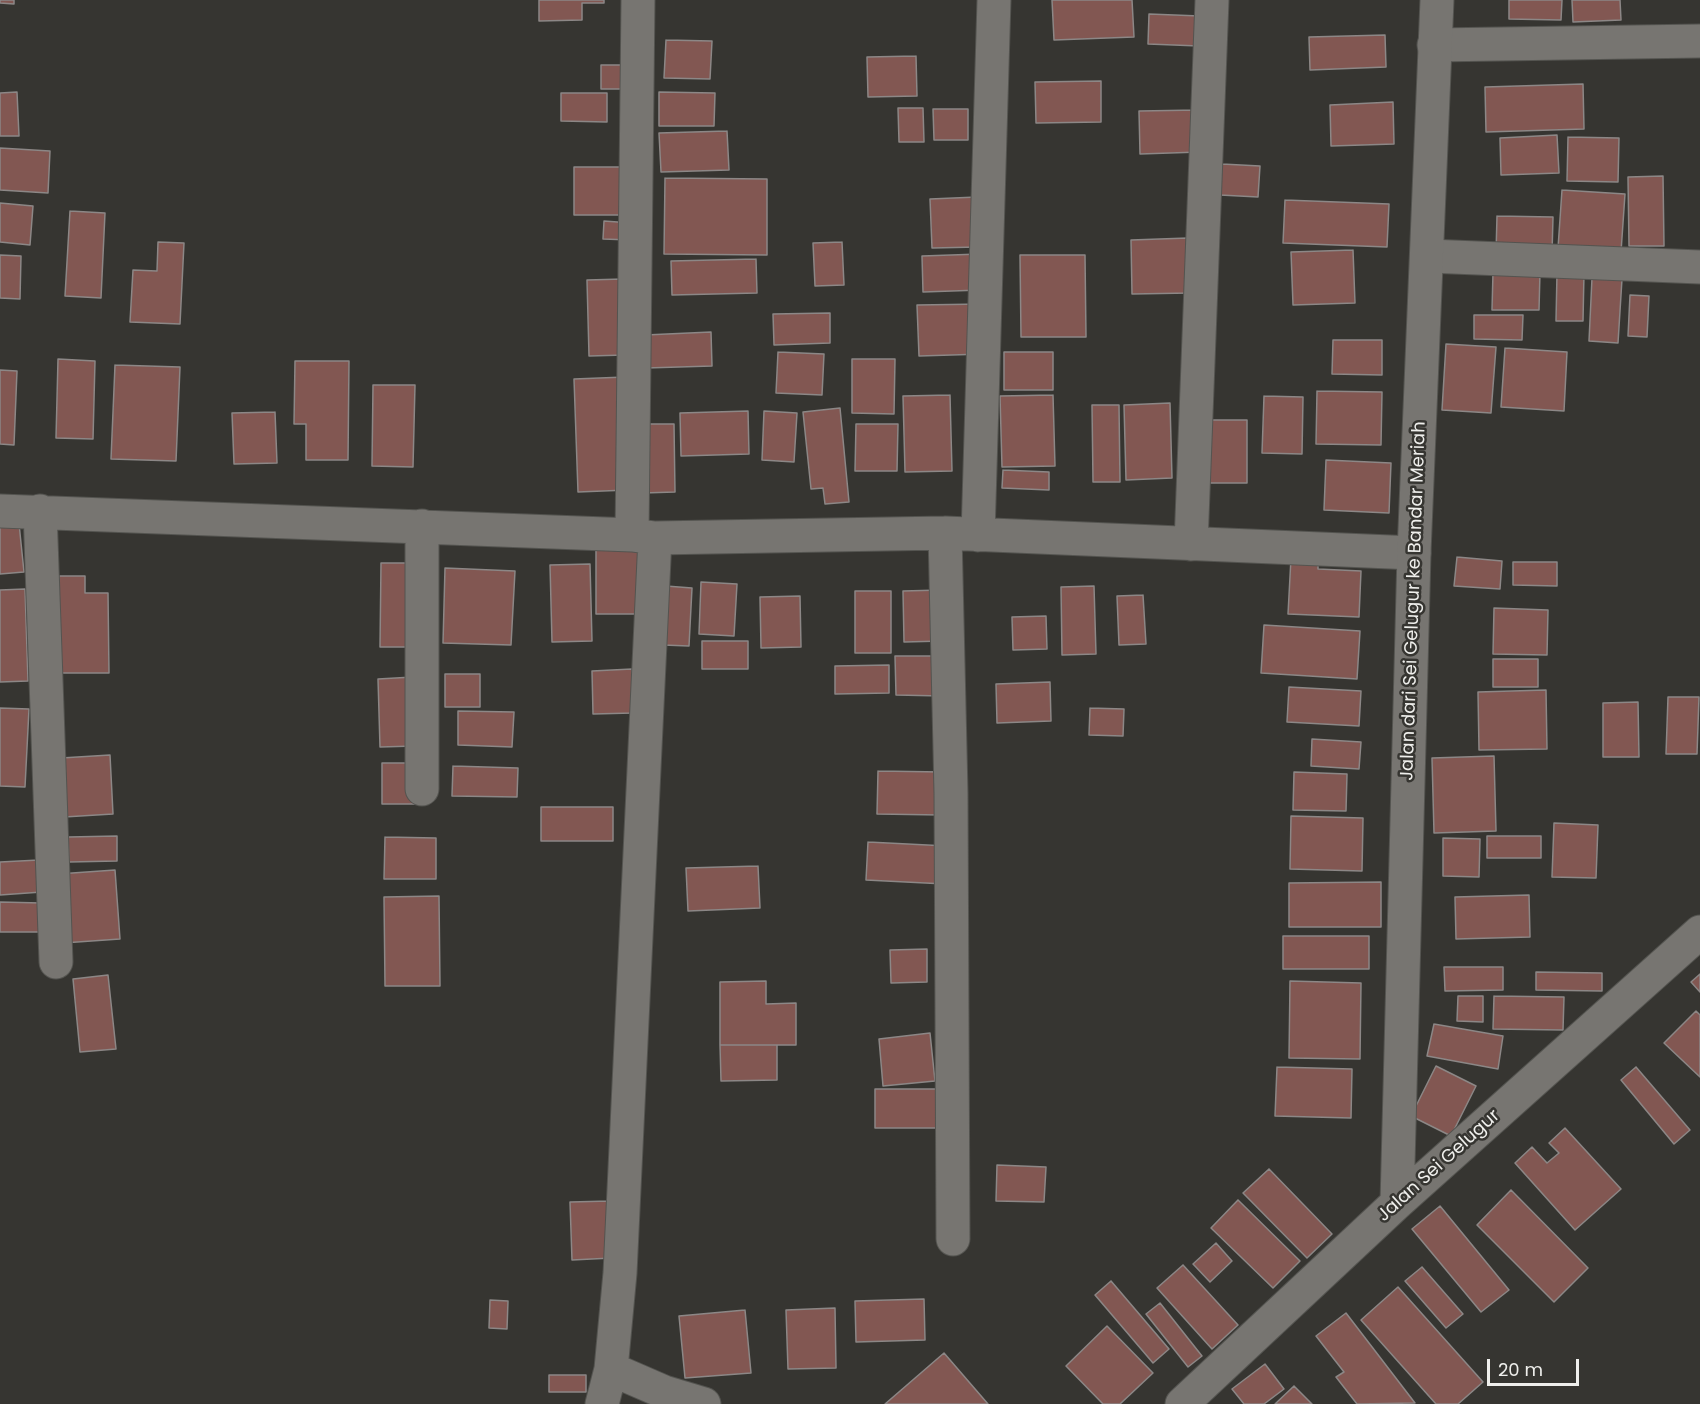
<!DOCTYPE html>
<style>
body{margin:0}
#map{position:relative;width:1700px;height:1404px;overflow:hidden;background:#363531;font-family:Poppins,sans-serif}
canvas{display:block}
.scale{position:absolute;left:1487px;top:1359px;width:92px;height:27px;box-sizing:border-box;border:3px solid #efefec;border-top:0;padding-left:8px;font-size:18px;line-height:21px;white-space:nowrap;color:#efefec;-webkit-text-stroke:4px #363531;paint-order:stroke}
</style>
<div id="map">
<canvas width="1700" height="1404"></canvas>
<div class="scale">20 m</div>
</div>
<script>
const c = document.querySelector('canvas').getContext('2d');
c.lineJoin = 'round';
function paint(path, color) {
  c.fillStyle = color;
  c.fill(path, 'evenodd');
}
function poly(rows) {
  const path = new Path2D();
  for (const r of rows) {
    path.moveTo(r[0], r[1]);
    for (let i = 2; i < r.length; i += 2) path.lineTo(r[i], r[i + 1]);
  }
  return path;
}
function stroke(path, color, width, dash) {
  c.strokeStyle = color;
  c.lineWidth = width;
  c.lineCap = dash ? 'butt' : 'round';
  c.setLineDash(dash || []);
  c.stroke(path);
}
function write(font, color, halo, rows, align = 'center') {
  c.font = font + ' Poppins,sans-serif';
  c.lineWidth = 5;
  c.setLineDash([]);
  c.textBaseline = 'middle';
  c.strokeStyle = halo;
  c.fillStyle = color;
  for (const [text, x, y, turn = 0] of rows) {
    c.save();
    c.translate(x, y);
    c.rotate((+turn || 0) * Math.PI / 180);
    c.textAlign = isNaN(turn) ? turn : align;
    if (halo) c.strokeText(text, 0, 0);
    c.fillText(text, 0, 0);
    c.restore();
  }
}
const building = poly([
 [0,0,14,0,14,4,0,3,0,0],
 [539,0,604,0,604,3,582,3,582,20,539,21,539,0],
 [1052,0,1132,0,1134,37,1054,40,1052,0],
 [1509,0,1562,0,1561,20,1509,19,1509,0],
 [1572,0,1620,0,1621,20,1573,22,1572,0],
 [1149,14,1200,16,1199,46,1148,44,1149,14],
 [1385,35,1386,67,1310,70,1309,37,1385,35],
 [666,40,712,41,710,79,664,78,666,40],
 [916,56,917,96,868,97,867,57,916,56],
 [601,65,631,65,631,89,601,89,601,65],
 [1101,81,1101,122,1036,123,1035,82,1101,81],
 [1583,84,1584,129,1486,132,1485,87,1583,84],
 [17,92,19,136,0,136,0,93,17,92],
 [659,92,715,93,714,126,659,126,659,92],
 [561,93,607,93,607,122,561,121,561,93],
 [1393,102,1394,144,1331,146,1330,105,1393,102],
 [898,108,923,108,924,142,899,142,898,108],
 [933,109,968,109,968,140,934,140,933,109],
 [1198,110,1200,152,1140,154,1139,111,1198,110],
 [727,131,729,170,661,172,659,133,727,131],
 [1557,135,1559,173,1501,175,1500,138,1557,135],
 [1568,137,1619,138,1618,182,1567,181,1568,137],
 [0,148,50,151,48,193,0,190,0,148],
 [1222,164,1260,166,1258,197,1220,195,1222,164],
 [574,167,623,167,623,215,574,215,574,167],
 [1663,176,1664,246,1629,246,1628,177,1663,176],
 [665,178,767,179,767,255,664,254,665,178],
 [1562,190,1625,194,1621,252,1558,248,1562,190],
 [977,197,978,247,932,248,930,199,977,197],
 [1285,200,1389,204,1387,247,1283,243,1285,200],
 [0,203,33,206,30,245,0,242,0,203],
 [70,211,105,213,101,298,65,296,70,211],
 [1497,216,1553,217,1552,254,1496,253,1497,216],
 [604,221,631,223,630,240,603,239,604,221],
 [1188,238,1190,293,1132,294,1131,240,1188,238],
 [158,242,184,243,180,324,130,322,133,270,157,271,158,242],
 [842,242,844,285,815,286,813,243,842,242],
 [1353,250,1355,303,1293,305,1291,252,1353,250],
 [980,254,981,290,923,292,922,256,980,254],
 [0,255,21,256,20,299,0,298,0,255],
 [1020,255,1085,255,1086,337,1021,337,1020,255],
 [756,259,757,293,672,295,671,261,756,259],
 [1493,272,1540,272,1539,310,1492,310,1493,272],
 [1557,273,1584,273,1583,321,1556,321,1557,273],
 [1592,278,1622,279,1618,343,1589,341,1592,278],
 [623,279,625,355,589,356,587,280,623,279],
 [1630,295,1649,296,1647,337,1628,336,1630,295],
 [983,304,984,354,919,356,917,305,983,304],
 [830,313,830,343,774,345,773,314,830,313],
 [1474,315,1523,315,1522,340,1474,339,1474,315],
 [711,332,712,366,646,368,645,335,711,332],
 [1333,340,1382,340,1382,375,1332,374,1333,340],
 [1446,344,1496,347,1491,413,1442,410,1446,344],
 [1505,348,1567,352,1564,411,1501,407,1505,348],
 [778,352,824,354,822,395,776,393,778,352],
 [1004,352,1053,352,1053,390,1004,390,1004,352],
 [58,359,95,361,93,439,56,438,58,359],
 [852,359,895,359,894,414,852,413,852,359],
 [295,361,349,361,348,460,306,460,306,424,294,424,295,361],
 [115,365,180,367,176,461,111,459,115,365],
 [0,370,17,371,14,445,0,444,0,370],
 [625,377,628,490,578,492,574,379,625,377],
 [373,385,415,385,413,467,372,466,373,385],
 [1317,391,1382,392,1381,445,1316,444,1317,391],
 [950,395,952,471,905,472,903,396,950,395],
 [1053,395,1055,466,1002,467,1000,396,1053,395],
 [1264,396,1303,397,1302,454,1262,453,1264,396],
 [1170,403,1172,478,1126,480,1124,405,1170,403],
 [1092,405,1119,405,1120,482,1093,482,1092,405],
 [840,408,849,502,825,504,823,488,811,489,803,412,840,408],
 [748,411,749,454,681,456,680,413,748,411],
 [764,411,797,413,794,462,762,460,764,411],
 [275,412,277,463,234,464,232,413,275,412],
 [1203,420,1247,420,1247,483,1203,483,1203,420],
 [642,424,674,424,675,492,643,493,642,424],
 [856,424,898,424,897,471,855,471,856,424],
 [1326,460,1391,463,1389,513,1324,510,1326,460],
 [1003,470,1049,472,1049,490,1002,488,1003,470],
 [18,514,24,572,0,574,0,515,18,514],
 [596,541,640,541,640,614,596,614,596,541],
 [1457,557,1502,561,1500,589,1454,586,1457,557],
 [1291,558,1318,559,1318,569,1361,571,1359,617,1288,614,1291,558],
 [1513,562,1557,562,1557,586,1513,585,1513,562],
 [381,563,417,563,417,647,380,647,381,563],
 [590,564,592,641,552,642,550,565,590,564],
 [445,568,515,571,511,645,443,643,445,568],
 [59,576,85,576,85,593,108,593,109,673,50,673,59,576],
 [701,582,737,584,734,636,699,634,701,582],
 [666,586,692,588,689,646,663,645,666,586],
 [1094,586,1096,654,1062,655,1061,587,1094,586],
 [25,589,28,681,0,682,0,590,25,589],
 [941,590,943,641,904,642,903,591,941,590],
 [855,591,891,591,891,653,855,653,855,591],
 [1143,595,1146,644,1119,645,1117,596,1143,595],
 [800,596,801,647,761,648,760,597,800,596],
 [1494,608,1548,610,1547,655,1493,654,1494,608],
 [1046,616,1047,649,1013,650,1012,617,1046,616],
 [1264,625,1360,631,1357,679,1261,673,1264,625],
 [702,641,748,641,748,669,702,669,702,641],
 [895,656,942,656,942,696,896,695,895,656],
 [1493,659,1538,659,1538,687,1493,687,1493,659],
 [889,665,889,693,835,694,835,666,889,665],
 [632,669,633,713,593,714,592,671,632,669],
 [445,674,480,674,480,707,445,707,445,674],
 [413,677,415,746,380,747,378,679,413,677],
 [1050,682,1051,721,997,723,996,684,1050,682],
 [1289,687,1361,691,1359,726,1287,722,1289,687],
 [1546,690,1547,749,1479,750,1478,692,1546,690],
 [1668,697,1699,697,1697,754,1666,754,1668,697],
 [1638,702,1639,757,1603,757,1603,703,1638,702],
 [0,708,29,709,25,787,0,786,0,708],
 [1090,708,1124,709,1123,736,1089,735,1090,708],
 [458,711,514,712,512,747,458,745,458,711],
 [1312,739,1361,742,1359,769,1311,766,1312,739],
 [110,755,113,814,64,817,61,758,110,755],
 [1494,756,1496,831,1434,833,1432,758,1494,756],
 [382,763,416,763,416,804,382,804,382,763],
 [453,766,518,768,517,797,452,796,453,766],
 [878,771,942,772,941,815,877,814,878,771],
 [1294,772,1347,774,1346,811,1293,810,1294,772],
 [541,807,613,807,613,841,541,841,541,807],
 [1291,816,1363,818,1362,871,1290,869,1291,816],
 [1554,823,1598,825,1596,878,1552,877,1554,823],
 [117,836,117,861,69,862,68,837,117,836],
 [1487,836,1541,836,1541,858,1487,858,1487,836],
 [385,837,436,838,436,879,384,879,385,837],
 [1443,838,1480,839,1479,877,1443,876,1443,838],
 [868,842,947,846,945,884,866,880,868,842],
 [39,860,42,892,0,895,0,862,39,860],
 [758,866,760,908,688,911,686,868,758,866],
 [115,870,120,939,63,943,58,874,115,870],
 [1381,882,1381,927,1289,927,1289,883,1381,882],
 [1529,895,1530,937,1456,939,1455,897,1529,895],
 [439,896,440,986,385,986,384,897,439,896],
 [0,902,41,903,41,932,0,932,0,902],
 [1283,936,1369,936,1369,969,1283,969,1283,936],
 [927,949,927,982,891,983,890,950,927,949],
 [1444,967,1503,967,1503,990,1445,991,1444,967],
 [1536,972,1602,973,1602,991,1536,990,1536,972],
 [1700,974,1700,992,1691,982,1700,974],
 [108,975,116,1049,80,1052,73,979,108,975],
 [766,981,766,1004,796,1003,796,1045,720,1045,720,982,766,981],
 [1290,981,1361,983,1360,1059,1289,1058,1290,981],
 [1458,996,1483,996,1483,1022,1457,1021,1458,996],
 [1494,996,1564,997,1563,1030,1493,1029,1494,996],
 [1696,1011,1700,1015,1700,1077,1664,1043,1696,1011],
 [1434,1024,1503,1036,1498,1069,1427,1056,1434,1024],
 [930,1033,935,1081,883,1086,879,1039,930,1033],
 [720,1045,777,1045,777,1080,721,1081,720,1045],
 [1436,1066,1476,1086,1451,1136,1411,1116,1436,1066],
 [1277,1067,1352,1069,1351,1118,1275,1116,1277,1067],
 [1636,1067,1690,1130,1674,1144,1621,1080,1636,1067],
 [875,1089,944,1089,944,1128,875,1128,875,1089],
 [1565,1128,1621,1189,1575,1230,1515,1163,1532,1147,1547,1163,1559,1153,1549,1143,1565,1128],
 [997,1165,1046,1167,1044,1202,996,1201,997,1165],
 [1269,1169,1332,1234,1307,1258,1243,1193,1269,1169],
 [1511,1190,1588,1268,1554,1302,1477,1225,1511,1190],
 [1238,1200,1300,1261,1273,1288,1211,1228,1238,1200],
 [610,1201,612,1258,572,1260,570,1202,610,1201],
 [1440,1206,1509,1290,1481,1312,1412,1229,1440,1206],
 [1216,1243,1232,1261,1210,1282,1193,1264,1216,1243],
 [1183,1265,1238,1325,1212,1349,1157,1288,1183,1265],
 [1422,1267,1463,1314,1446,1328,1405,1281,1422,1267],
 [1111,1281,1169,1349,1153,1363,1095,1295,1111,1281],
 [1398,1287,1483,1382,1458,1404,1436,1404,1361,1320,1398,1287],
 [924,1299,925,1340,856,1342,855,1301,924,1299],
 [490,1300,508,1301,507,1329,489,1328,490,1300],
 [1160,1303,1202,1356,1188,1367,1146,1314,1160,1303],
 [835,1308,836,1368,788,1369,786,1310,835,1308],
 [745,1310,751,1373,685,1378,679,1316,745,1310],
 [1346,1313,1415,1403,1357,1404,1336,1377,1344,1372,1316,1336,1346,1313],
 [1107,1326,1153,1373,1120,1404,1103,1404,1066,1366,1107,1326],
 [944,1353,988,1404,885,1404,944,1353],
 [1265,1364,1284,1389,1264,1404,1244,1404,1232,1389,1265,1364],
 [549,1375,586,1375,586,1392,549,1392,549,1375],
 [1294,1386,1312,1404,1275,1404,1294,1386]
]);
const street = poly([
 [1434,45,1700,41],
 [1428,256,1700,267],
 [0,511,632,535,655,538,945,533,1414,553],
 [40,511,56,962],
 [422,526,422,789],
 [945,533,951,793,953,1239],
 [632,535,638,0],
 [978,535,994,0],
 [1191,544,1212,0],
 [611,1369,664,1392,704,1404],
 [602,1404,611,1369,620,1273,655,538]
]);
const secondary = poly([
 [1397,1203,1414,553,1437,0],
 [1182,1404,1397,1203,1700,932]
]);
const streetNames = [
 ["Jalan dari Sei Gelugur ke Bandar Meriah",1414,601,-88],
 ["Jalan Sei Gelugur",1439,1166,-42]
];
paint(building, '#825752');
stroke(building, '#8c8786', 1.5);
stroke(street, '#545450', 35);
stroke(secondary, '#545450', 35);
stroke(street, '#777571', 33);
stroke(secondary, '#777571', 33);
write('18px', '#efefec', '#363531', streetNames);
</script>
